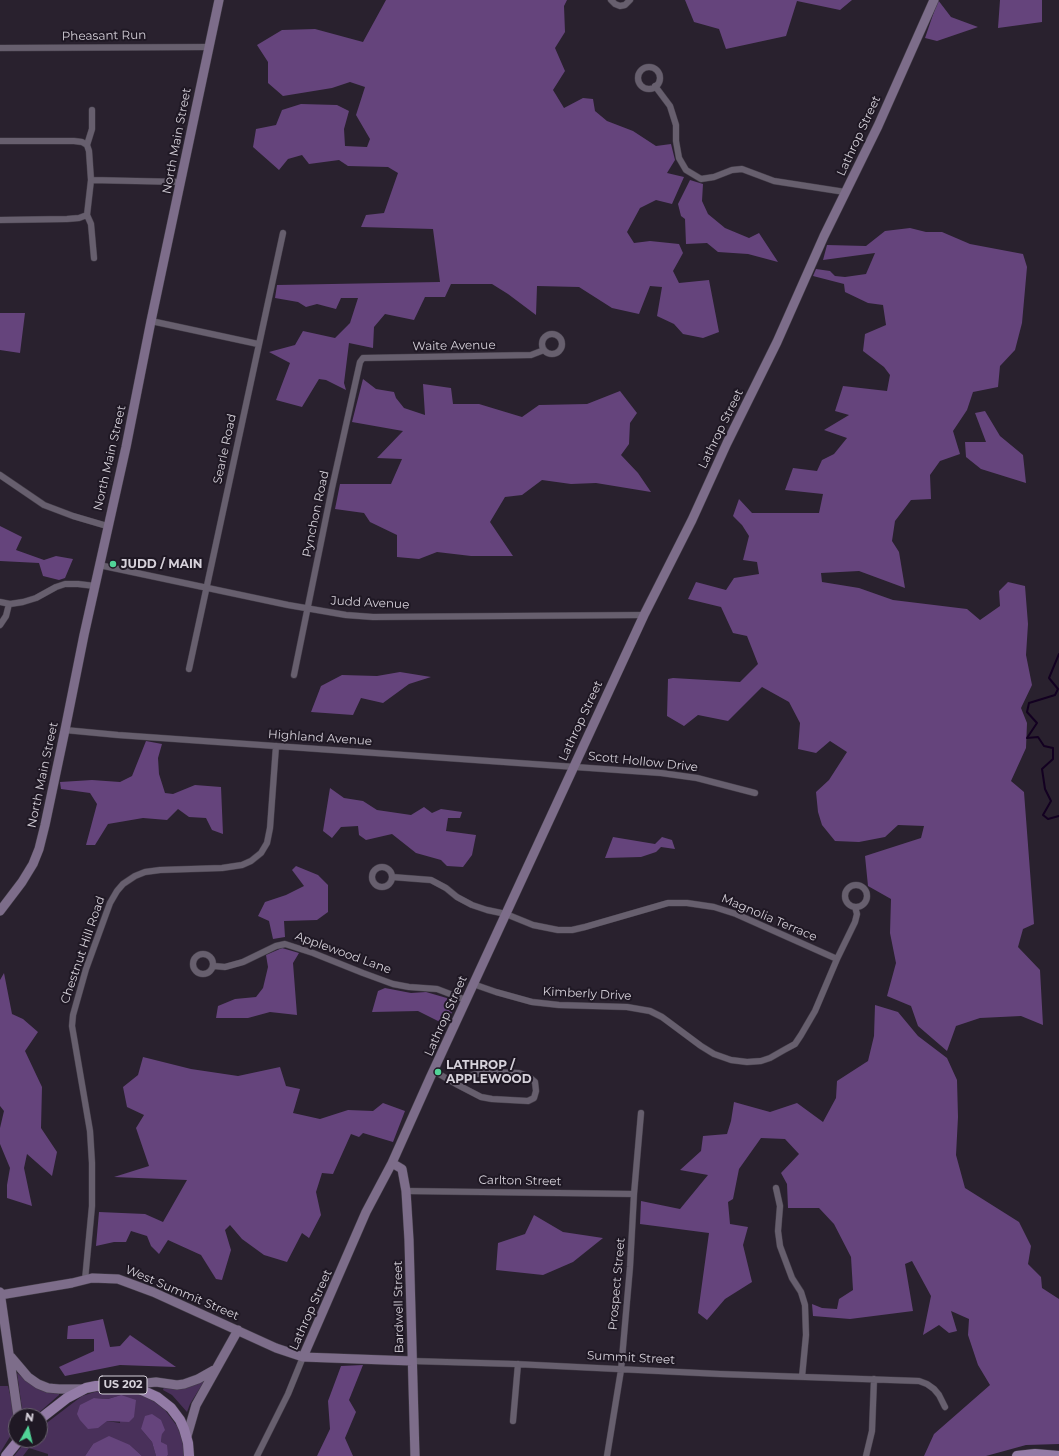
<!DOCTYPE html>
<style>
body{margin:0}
#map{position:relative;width:1059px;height:1456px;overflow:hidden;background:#29212e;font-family:Montserrat,sans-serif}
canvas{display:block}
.north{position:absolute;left:8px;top:1408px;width:40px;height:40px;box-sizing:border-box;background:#1f1824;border:1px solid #68626d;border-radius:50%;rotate:8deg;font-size:11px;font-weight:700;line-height:16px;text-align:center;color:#d6d1da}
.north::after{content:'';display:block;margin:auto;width:14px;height:18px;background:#51d397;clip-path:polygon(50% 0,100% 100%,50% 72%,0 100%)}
</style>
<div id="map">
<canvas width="1059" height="1456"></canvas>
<div class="north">N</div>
</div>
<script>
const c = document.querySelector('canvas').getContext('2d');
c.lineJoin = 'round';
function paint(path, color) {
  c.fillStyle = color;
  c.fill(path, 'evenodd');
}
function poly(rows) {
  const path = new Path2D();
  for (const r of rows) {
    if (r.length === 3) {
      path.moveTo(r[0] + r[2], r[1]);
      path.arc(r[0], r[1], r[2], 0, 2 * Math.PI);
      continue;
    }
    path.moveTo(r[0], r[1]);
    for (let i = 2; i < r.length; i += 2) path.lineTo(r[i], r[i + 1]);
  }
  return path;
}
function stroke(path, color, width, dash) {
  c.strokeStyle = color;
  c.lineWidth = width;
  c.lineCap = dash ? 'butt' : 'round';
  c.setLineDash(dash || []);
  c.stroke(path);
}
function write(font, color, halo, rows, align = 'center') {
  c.font = font + ' Montserrat,sans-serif';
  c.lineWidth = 4;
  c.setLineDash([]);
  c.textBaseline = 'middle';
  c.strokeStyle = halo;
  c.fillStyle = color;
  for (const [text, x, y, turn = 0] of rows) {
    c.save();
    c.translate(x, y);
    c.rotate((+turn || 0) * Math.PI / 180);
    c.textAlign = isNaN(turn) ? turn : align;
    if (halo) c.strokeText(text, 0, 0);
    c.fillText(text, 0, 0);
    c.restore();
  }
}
const green = poly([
 [17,1373,29,1383,48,1391,59,1394,59,1395,35,1416,23,1416],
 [204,1379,205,1380,190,1404,187,1412,172,1395,163,1390,164,1387],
 [0,1386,8,1386,15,1415,14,1430,0,1453],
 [119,1389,137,1392,151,1399,165,1410,177,1426,183,1441,184,1456,167,1456,168,1455,161,1442,162,1434,141,1429,152,1442,156,1456,142,1456,130,1445,93,1444,85,1456,48,1456,48,1454,29,1448,23,1456,14,1456,27,1440,40,1440,40,1428,82,1396,101,1390],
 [121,1395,120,1423,107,1421,94,1398,108,1399]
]);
const forest = poly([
 [386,0,567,0,564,6,565,32,555,48,565,71,553,90,564,108,583,98,593,99,595,111,607,121,633,131,656,146,671,144,675,160,667,173,684,177,672,204,656,200,640,208,627,232,634,243,650,241,679,244,683,253,673,271,679,283,709,280,719,332,703,338,683,334,674,324,657,316,662,287,650,286,639,314,612,308,579,287,537,286,536,315,508,294,492,284,451,284,445,297,425,297,414,320,385,314,374,327,373,348,349,343,344,383,346,390,326,380,319,379,302,407,276,400,290,363,269,352,295,345,303,331,335,338,350,323,358,298,341,298,336,309,317,304,306,307,298,302,275,298,277,285,440,282,433,229,361,227,366,215,384,213,398,173,388,167,348,166,339,160,309,164,302,155,288,159,279,170,253,147,256,129,276,125,282,110,301,104,337,105,349,111,344,129,345,146,367,147,370,139,356,115,365,87,350,82,332,88,283,96,268,83,268,62,257,45,282,30,315,29,363,42],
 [685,0,852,0,840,10,797,1,786,36,726,49,719,29,694,22],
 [938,0,951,17,978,27,937,41,925,38],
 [1000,0,1042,0,1042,22,998,28],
 [690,180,703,184,702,201,708,214,725,228,749,238,759,233,778,262,748,254,718,252,707,243,686,244,685,219,681,216,678,204],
 [910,228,926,232,942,232,970,244,1023,254,1027,267,1022,323,1015,350,1000,366,998,387,973,392,967,410,953,431,960,454,940,461,930,475,931,499,911,500,895,521,892,541,899,552,905,588,859,571,821,573,822,582,859,588,893,600,967,609,980,620,1000,606,999,591,1008,582,1025,586,1028,624,1026,655,1032,685,1021,708,1027,723,1026,748,1011,781,1024,792,1034,924,1023,929,1018,947,1040,970,1043,1025,1021,1016,980,1018,956,1026,947,1051,918,1026,911,1006,887,996,896,963,890,933,891,899,868,886,865,856,921,838,924,826,898,825,885,837,859,842,835,841,822,825,818,812,816,792,829,780,847,752,830,741,816,753,798,749,800,723,789,702,762,687,728,721,698,715,684,726,667,716,668,679,673,678,740,682,758,664,747,636,733,633,721,607,688,599,696,582,726,590,734,578,759,574,757,562,743,560,749,536,742,525,733,516,739,499,752,513,819,513,823,494,785,490,793,468,817,471,822,460,834,454,847,438,824,430,849,415,835,411,843,386,887,391,890,375,884,367,863,351,865,334,886,325,883,305,868,303,845,292,844,284,813,276,816,269,830,271,835,276,845,277,866,274,875,253,823,260,827,245,866,246,885,231],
 [0,313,25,313,20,353,0,350],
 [363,379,376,389,394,392,396,398,404,408,425,415,423,384,451,388,453,404,479,404,522,417,539,405,587,404,620,391,637,413,630,423,629,444,621,455,638,473,651,492,596,483,571,484,542,480,522,495,505,497,490,522,513,556,471,556,437,552,419,559,397,557,397,535,370,522,364,513,335,509,340,484,391,484,402,459,377,458,403,431,352,422],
 [985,411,1000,436,1023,455,1026,483,981,469,966,457,965,442,986,442,975,413],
 [0,526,22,537,16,550,44,560,56,556,73,559,65,578,59,580,43,576,39,563,0,561],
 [400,672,431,677,409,684,383,703,361,698,353,715,311,712,321,686,342,675,377,676],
 [146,741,162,744,158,758,159,774,165,793,173,794,195,785,221,787,223,834,212,830,206,818,189,817,178,809,167,820,143,818,108,824,95,845,86,845,97,804,90,793,61,789,60,782,92,780,120,782,132,776],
 [330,788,344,798,363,801,377,810,411,815,424,807,432,813,441,809,462,812,460,818,448,818,446,831,476,835,472,855,463,867,447,866,441,860,416,853,392,834,366,840,359,835,358,826,341,827,332,838,323,831],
 [613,837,655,844,662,837,672,840,675,849,661,847,656,852,641,857,605,858],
 [296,866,318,875,328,885,328,912,317,920,284,921,285,937,273,939,269,921,258,916,265,902,286,895,304,886,292,870],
 [282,948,299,953,293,963,297,1015,270,1012,248,1018,216,1018,218,1006,235,999,256,997,263,988,268,967,266,955],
 [4,973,12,1014,23,1019,38,1032,25,1051,42,1087,41,1128,57,1152,52,1176,27,1154,24,1168,32,1206,7,1198,7,1185,10,1168,0,1144,0,1128,4,1111,0,1106,0,980],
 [385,988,411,993,426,992,457,1001,446,1025,418,1011,372,1012,378,991],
 [875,1005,898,1012,918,1036,947,1058,957,1080,958,1117,956,1155,965,1188,1019,1222,1031,1246,1028,1264,1041,1277,1042,1288,1059,1299,1059,1444,1026,1445,986,1456,924,1456,934,1434,990,1385,978,1365,968,1335,969,1319,951,1311,957,1331,949,1333,939,1325,923,1335,931,1296,912,1261,905,1264,913,1311,850,1319,813,1316,812,1304,822,1308,837,1309,839,1299,853,1290,851,1257,834,1224,819,1208,788,1208,787,1184,781,1173,799,1154,785,1139,761,1138,739,1169,733,1199,728,1202,730,1224,748,1227,743,1245,752,1282,725,1299,707,1320,698,1313,709,1233,640,1224,641,1201,680,1209,708,1175,680,1170,701,1151,703,1136,727,1134,731,1121,734,1102,770,1112,797,1103,823,1122,836,1098,837,1081,868,1061,874,1036],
 [143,1057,191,1069,238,1076,280,1067,286,1086,300,1089,293,1113,320,1119,348,1110,373,1111,383,1103,405,1111,393,1142,363,1133,359,1137,351,1134,333,1174,322,1173,316,1192,321,1215,309,1238,302,1233,287,1262,264,1255,242,1239,230,1225,225,1230,231,1250,222,1280,216,1279,201,1255,168,1240,159,1254,151,1246,147,1236,131,1231,126,1242,114,1242,96,1246,99,1212,145,1214,163,1222,187,1180,114,1177,149,1166,136,1128,144,1115,127,1107,123,1087,138,1075],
 [534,1215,563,1232,603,1238,573,1262,543,1275,496,1270,498,1243,525,1234],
 [103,1319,110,1347,120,1346,130,1335,176,1367,120,1365,65,1376,59,1367,94,1351,94,1339,67,1339,68,1326],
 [363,1365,349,1400,356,1412,345,1438,353,1456,317,1456,330,1429,328,1401,341,1366],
 [121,1395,136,1400,134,1417,129,1422,107,1421,98,1428,88,1429,80,1420,77,1414,80,1405,94,1398,108,1399],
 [152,1414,161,1420,165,1430,162,1434,161,1442,167,1445,168,1455,167,1456,156,1456,152,1442,141,1429,145,1416],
 [109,1436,130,1445,142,1456,85,1456,93,1444]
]);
const stream = poly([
 [1059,654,1049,678,1058,689,1055,695,1029,703,1027,712,1037,723,1027,738,1038,737,1044,746,1053,748,1053,759,1042,769,1045,789,1051,801,1043,815,1048,819,1059,816]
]);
const street = poly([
 [611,0,615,4,620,6,625,5,630,0],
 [0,48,208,47],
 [649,78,11],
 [655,86,670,106,676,125,676,141,679,158,686,170,701,179,714,177,732,170,742,169,774,181,845,192],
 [92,110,92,129,87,145,89,151,91,180,87,215,91,224,94,258],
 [0,141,74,141,82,142,87,145],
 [91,180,181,182],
 [0,220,67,219,79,218,87,215],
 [151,321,258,344],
 [552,344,10],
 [0,475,44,505,73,516,107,526],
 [99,565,288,605,346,615,373,617,644,615],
 [0,602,10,604,23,602,36,598,56,587,65,584,78,584,95,586],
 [0,625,6,616,9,604],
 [189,669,283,233],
 [294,675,332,488,360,362,363,358,531,355,544,350],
 [65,730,118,735,661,773,697,778,755,793],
 [382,877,10],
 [392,877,431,880,446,888,457,897,472,905,487,910,506,914,533,925,558,930,572,930,585,927,668,903,687,903,714,907,736,914,837,959],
 [856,896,11],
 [203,964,10],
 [214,966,225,967,243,962,276,946,285,944,313,953,363,973,393,984,409,987,437,989,466,1000],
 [473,984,496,992,532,1002,559,1005,627,1007,650,1011,662,1017,701,1046,714,1054,731,1060,747,1062,761,1061,770,1058,784,1050,795,1044,801,1035,815,1011,837,959,855,922,857,914,855,907],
 [434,1071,456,1084,481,1097,492,1099,528,1101,534,1098,536,1091,535,1082,528,1076,519,1073,488,1072,461,1077,447,1078],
 [776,1188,780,1206,778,1231,780,1246,792,1278,801,1292,805,1305,806,1335,802,1377],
 [406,1191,634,1194],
 [85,1280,92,1206,92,1163,90,1131,72,1026,73,1015,86,969,110,903,117,891,123,884,135,876,145,872,160,870,222,868,242,865,251,861,261,853,267,843,270,828,276,746],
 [412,1361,515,1364,720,1374,919,1381,927,1384,934,1389,939,1395,945,1407],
 [513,1421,518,1364],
 [257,1456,288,1394,303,1357],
 [607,1456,621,1370,630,1267,634,1194,641,1113],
 [866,1456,872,1431,874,1379]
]);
const secondary = poly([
 [0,911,22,882,33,864,39,849,45,825,65,730,84,635,126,447,151,321,219,0],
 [392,1163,402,1169,406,1191,409,1240,415,1456],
 [0,1292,18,1416],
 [0,1295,72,1283,92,1278,118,1279,153,1292,276,1348,303,1357,412,1361],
 [11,1357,28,1377,38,1384,48,1388,59,1389,83,1389],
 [303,1357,366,1212,392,1163,430,1078,644,615,692,520,727,443,777,342,824,236,878,126,934,0],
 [128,1385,156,1382,177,1385,184,1384,198,1379,214,1370],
 [187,1436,196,1405,238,1330]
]);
const primary = poly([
 [40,1419,67,1398,86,1388,96,1386,119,1385,135,1387,157,1397,171,1408,180,1420,184,1429,188,1443,189,1456],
 [6,1456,19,1440],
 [1017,1456,1035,1454,1059,1456]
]);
const markers = [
 [113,564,4,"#51d397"],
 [438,1072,4,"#51d397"]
];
const shields = [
 [123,1385,48]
];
const shieldNames = [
 ["US 202",123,1385]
];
const streetNames = [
 ["Pheasant Run",104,36,-1],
 ["Lathrop Street",859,136,-65],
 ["North Main Street",177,141,-79],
 ["Waite Avenue",454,346,-1],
 ["Lathrop Street",721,429,-64],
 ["Searle Road",225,449,-78],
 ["North Main Street",110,458,-77],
 ["Pynchon Road",316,514,-78],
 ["Judd Avenue",370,603,3],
 ["Lathrop Street",581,721,-65],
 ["Highland Avenue",320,738,4],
 ["Scott Hollow Drive",643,762,6],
 ["North Main Street",43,775,-78],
 ["Magnolia Terrace",769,918,23],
 ["Chestnut Hill Road",83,950,-71],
 ["Applewood Lane",343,953,20],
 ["Kimberly Drive",587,994,3],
 ["Lathrop Street",446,1016,-66],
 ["Carlton Street",520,1181,1],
 ["Prospect Street",617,1284,-85],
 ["West Summit Street",182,1293,23],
 ["Bardwell Street",399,1307,-91],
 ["Lathrop Street",311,1310,-66],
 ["Summit Street",631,1358,3]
];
const poiNames = [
 ["JUDD / MAIN",121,564],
 ["LATHROP /",446,1065],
 ["APPLEWOOD",446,1079]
];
paint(green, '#49305a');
paint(forest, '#65447c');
stroke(stream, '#130021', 2);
stroke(street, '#443e49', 7);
stroke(secondary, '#443e49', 10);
stroke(primary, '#443e49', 11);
stroke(street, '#675f6e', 6);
stroke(secondary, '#7d6d8a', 9);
stroke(primary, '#937ba6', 10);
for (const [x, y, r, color] of markers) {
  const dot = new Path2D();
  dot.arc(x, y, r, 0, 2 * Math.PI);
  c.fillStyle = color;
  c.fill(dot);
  stroke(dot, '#1f1824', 1.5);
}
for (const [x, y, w] of shields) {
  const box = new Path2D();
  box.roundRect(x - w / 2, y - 9, w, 18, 3);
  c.fillStyle = '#1f1824';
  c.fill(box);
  stroke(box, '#d6d1da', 1);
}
write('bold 11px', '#d6d1da', null, shieldNames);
write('12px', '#d6d1da', '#1f1824', streetNames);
write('bold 12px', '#d6d1da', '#1f1824', poiNames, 'left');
</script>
